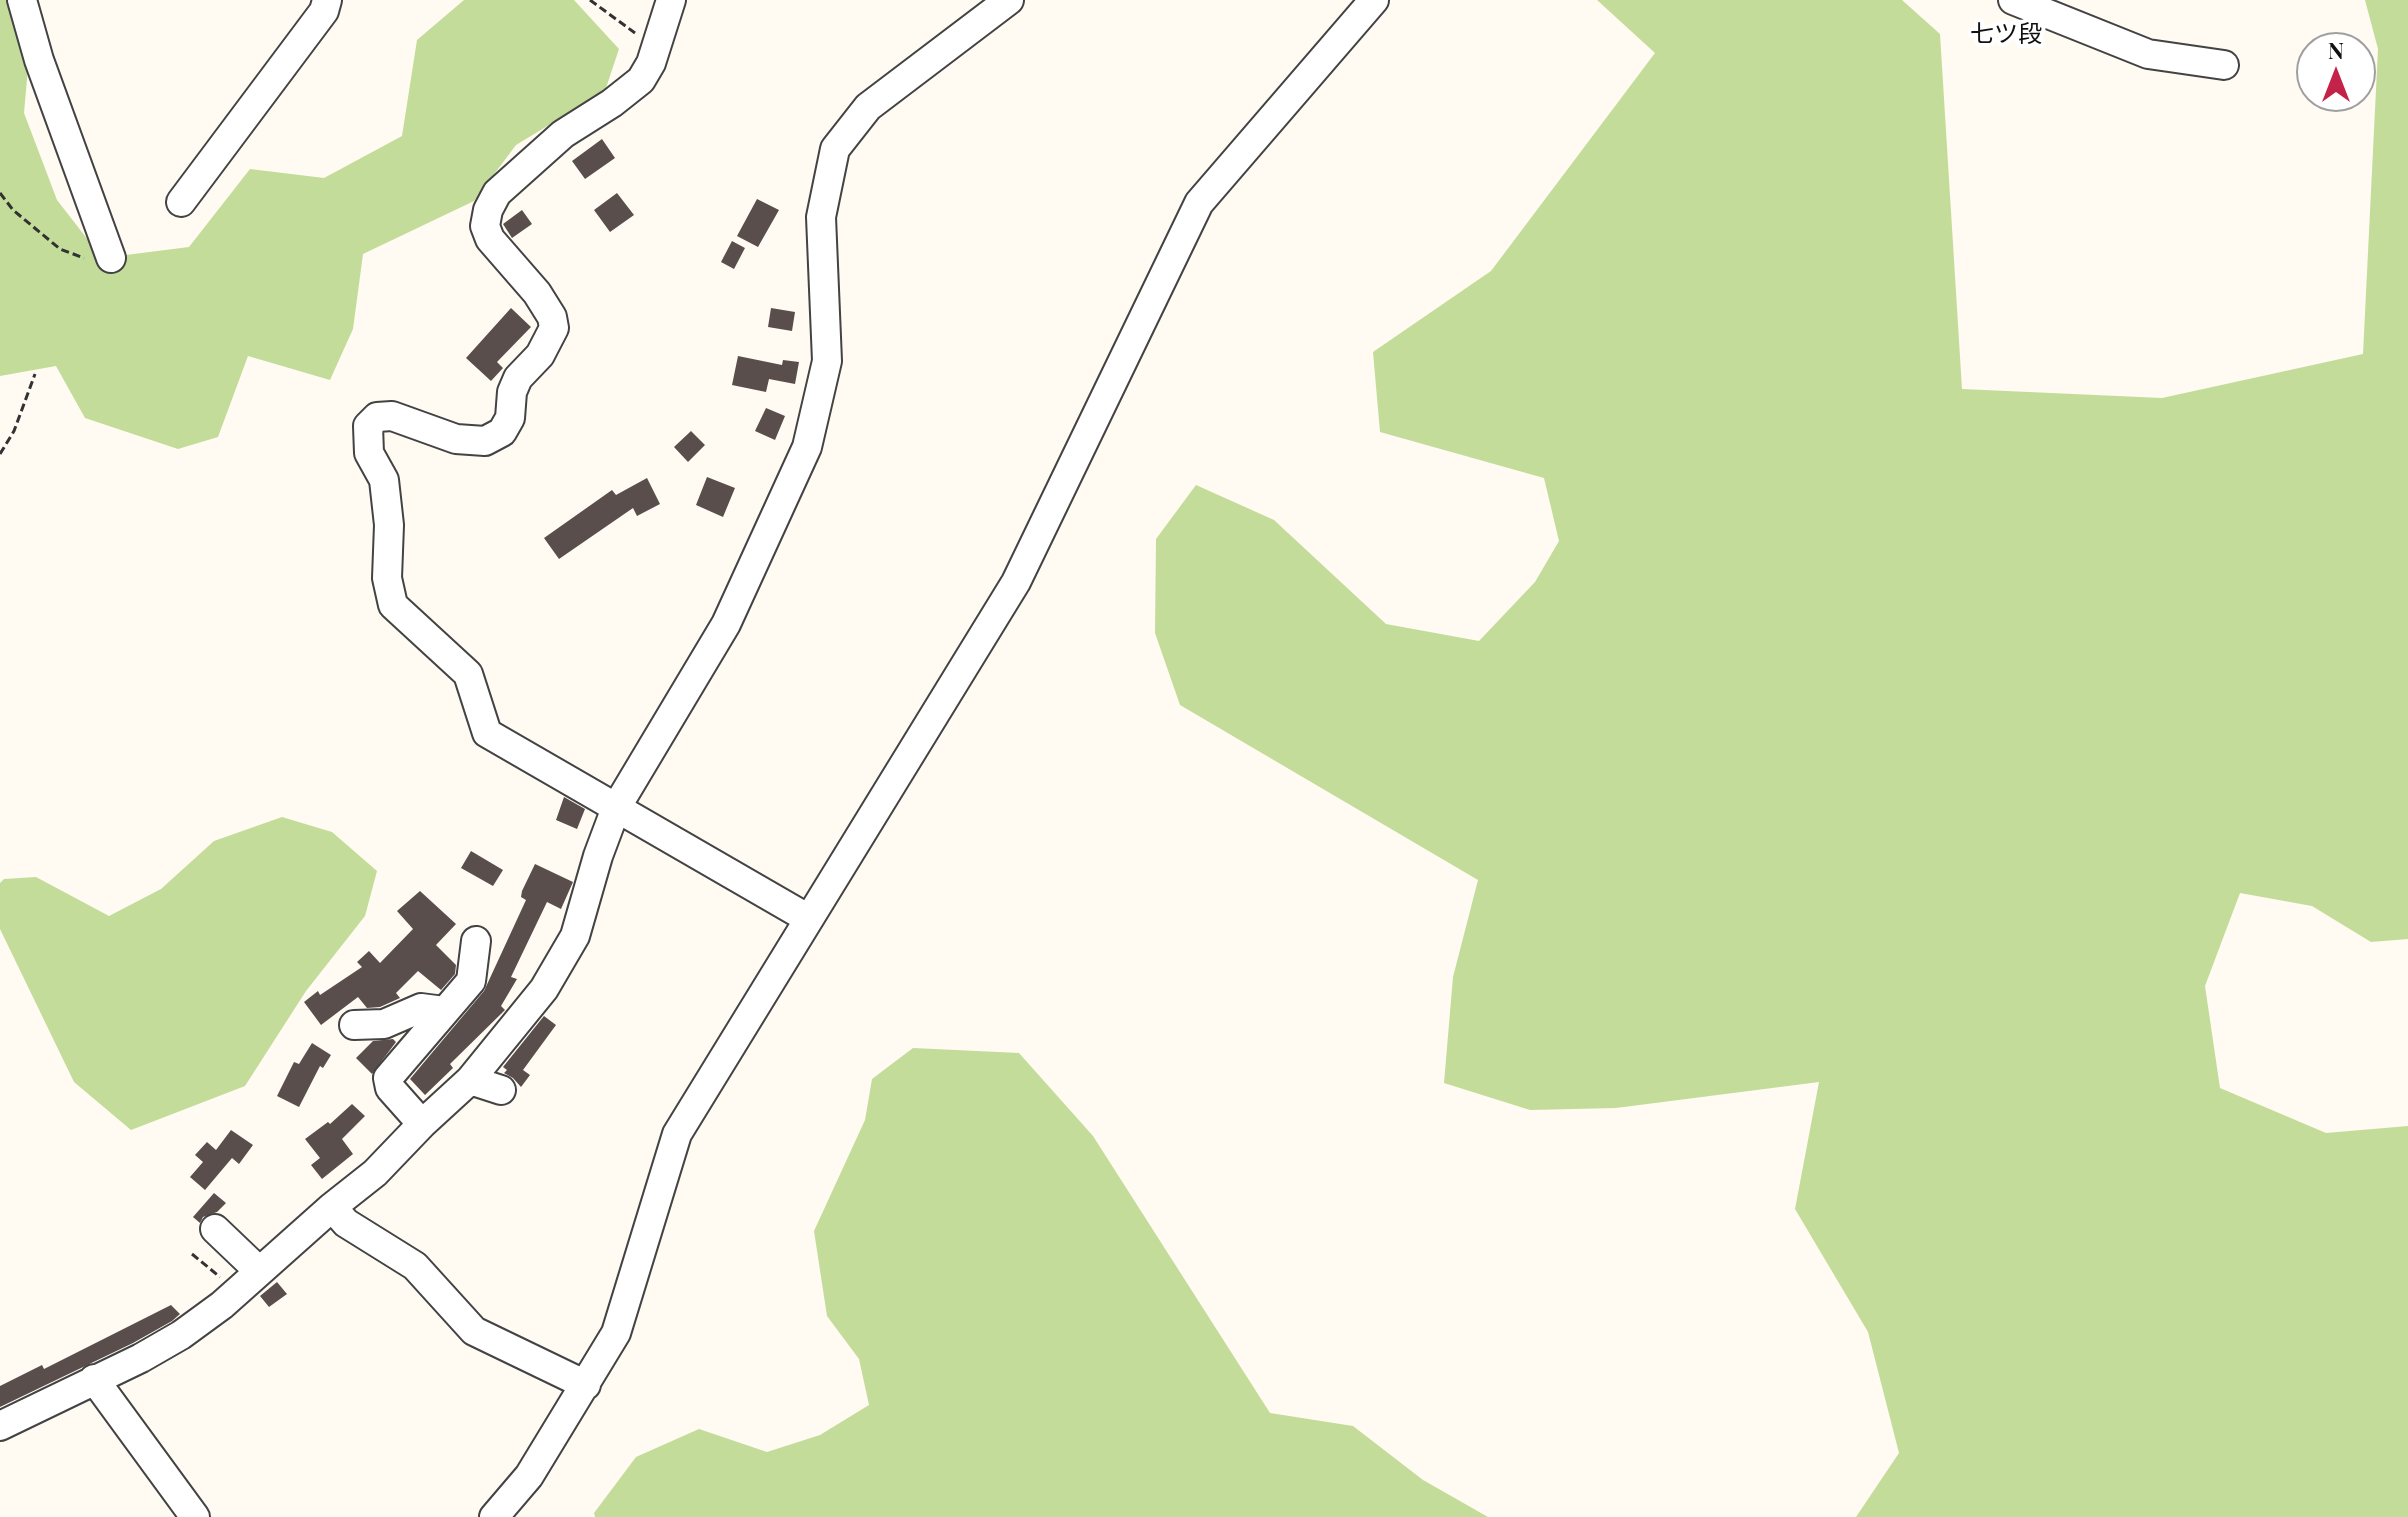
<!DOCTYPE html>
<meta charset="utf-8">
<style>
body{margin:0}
#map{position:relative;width:2408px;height:1517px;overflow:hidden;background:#fffaf2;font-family:"Playfair Display",serif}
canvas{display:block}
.north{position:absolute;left:2296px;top:32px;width:80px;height:80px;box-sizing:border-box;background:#fff;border:2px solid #9f9f9f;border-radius:50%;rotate:0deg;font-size:22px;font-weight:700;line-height:32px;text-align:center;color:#101010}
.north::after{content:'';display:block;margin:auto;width:28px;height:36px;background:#c42349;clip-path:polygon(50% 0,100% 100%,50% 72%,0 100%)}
</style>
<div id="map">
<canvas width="2408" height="1517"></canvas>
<div class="north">N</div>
</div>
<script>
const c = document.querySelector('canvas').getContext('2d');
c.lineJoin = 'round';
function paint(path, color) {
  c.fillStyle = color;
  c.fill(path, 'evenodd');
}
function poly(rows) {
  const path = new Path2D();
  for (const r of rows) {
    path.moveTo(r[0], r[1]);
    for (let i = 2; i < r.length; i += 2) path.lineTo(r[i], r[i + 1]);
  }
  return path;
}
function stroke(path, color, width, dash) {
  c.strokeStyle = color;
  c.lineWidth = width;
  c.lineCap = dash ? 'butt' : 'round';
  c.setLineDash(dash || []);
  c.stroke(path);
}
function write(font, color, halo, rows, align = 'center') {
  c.font = font + ' "Playfair Display","Noto Sans JP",serif';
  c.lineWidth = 8;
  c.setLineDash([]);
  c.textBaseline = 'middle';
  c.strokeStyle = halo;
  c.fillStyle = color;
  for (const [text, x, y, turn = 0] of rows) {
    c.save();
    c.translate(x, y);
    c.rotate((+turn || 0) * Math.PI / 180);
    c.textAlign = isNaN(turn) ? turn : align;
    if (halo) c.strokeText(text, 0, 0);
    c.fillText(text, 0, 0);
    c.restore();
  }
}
const forest = poly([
 [0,0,34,0,24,113,57,200,102,258,189,247,250,169,324,178,402,136,417,40,464,0,574,0,619,49,605,91,516,145,474,201,363,254,353,329,330,380,248,356,218,437,178,449,85,418,56,366,0,376],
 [1597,0,1902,0,1940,34,1962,389,2162,398,2363,354,2378,49,2365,0,2408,0,2408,939,2371,942,2312,906,2240,893,2205,986,2220,1088,2326,1133,2408,1126,2408,1517,1856,1517,1899,1453,1868,1332,1795,1209,1819,1082,1616,1108,1530,1110,1444,1083,1453,977,1478,880,1180,705,1155,633,1156,539,1196,485,1274,520,1386,624,1479,641,1535,582,1559,541,1544,478,1380,432,1373,352,1491,271,1655,53],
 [282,817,332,832,377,871,365,916,306,991,245,1086,131,1130,74,1082,0,929,0,883,4,879,36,877,109,916,161,889,214,841],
 [913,1048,1019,1053,1093,1136,1270,1413,1353,1426,1423,1480,1488,1517,595,1517,594,1513,636,1457,699,1429,767,1452,820,1435,869,1405,859,1359,827,1316,814,1231,865,1120,872,1079]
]);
const building = poly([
 [602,139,615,158,585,179,572,161],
 [617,193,634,215,610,232,594,210],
 [757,199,779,210,758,247,737,236],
 [522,210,532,224,512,238,503,224],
 [732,241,745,248,734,269,721,262],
 [511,308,531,327,497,362,503,368,491,381,466,358],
 [771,308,795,312,792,331,768,327],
 [738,356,782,365,783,360,799,362,795,384,769,379,766,392,732,385],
 [766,408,785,416,775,440,755,431],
 [691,431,705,445,688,462,674,447],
 [707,477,735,488,723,517,696,505],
 [647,478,660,504,637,516,633,508,559,559,544,538,612,490,616,495],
 [564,797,585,809,577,829,556,820],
 [471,851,503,870,493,886,461,868],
 [535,864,573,882,561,909,547,902,511,977,517,979,501,1006,505,1010,450,1064,453,1068,425,1095,410,1079,484,991,526,900,521,897,522,891],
 [420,891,456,924,436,945,456,965,455,974,441,990,418,971,396,993,400,998,380,1007,367,1008,358,997,321,1025,304,1002,318,991,320,995,362,967,357,962,369,951,380,963,413,929,397,911],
 [544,1016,556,1025,523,1070,530,1075,521,1087,513,1078,504,1073,507,1070,503,1067],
 [393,1039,396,1042,372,1074,356,1058,373,1041],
 [312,1043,331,1055,323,1068,320,1066,299,1107,277,1096,294,1062,299,1064],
 [352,1104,365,1116,342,1139,353,1154,322,1179,311,1165,320,1158,305,1139,328,1122,330,1124],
 [231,1130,253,1145,239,1164,232,1158,205,1190,190,1177,203,1162,195,1155,207,1142,216,1150],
 [214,1193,226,1203,217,1212,203,1217,200,1223,193,1217],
 [277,1282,287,1294,269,1307,260,1296],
 [171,1305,180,1314,172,1321,133,1343,0,1407,0,1386,42,1365,44,1369]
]);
const path = poly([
 [590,0,635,33],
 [0,193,13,210,60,249,84,258],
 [0,454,14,431,35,374],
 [192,1254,220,1277]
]);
const minor = poly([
 [22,0,39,60,111,258],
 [671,0,651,63,641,80,612,103,563,134,497,193,488,210,485,226,490,239,537,293,552,317,554,328,540,355,518,378,512,392,510,418,502,432,485,441,456,439,392,416,377,417,368,426,369,453,384,480,389,525,387,578,393,605,468,674,487,733,809,919],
 [2013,0,2148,54,2224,65],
 [181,202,324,11,327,0],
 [354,1025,384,1024,421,1008,444,1011],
 [470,1080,501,1090],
 [422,1124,390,1088,388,1078,471,981,476,941],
 [332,1207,346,1223,415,1266,474,1331,586,1385],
 [215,1229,259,1271],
 [94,1379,195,1517],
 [0,1426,141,1358,181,1335,222,1305,332,1207,375,1173,422,1124,470,1080,544,989,575,936,598,856,616,808,726,624,807,447,827,361,821,217,835,149,868,107,1009,0],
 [494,1517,529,1476,616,1333,677,1134,1016,582,1199,203,1374,0]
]);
const quarterNames = [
 ["七ツ段",2006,35]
];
paint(forest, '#c4dc99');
paint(building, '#594e4c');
stroke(minor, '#434343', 32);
stroke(path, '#323232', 3, [8, 4]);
stroke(minor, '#fff', 28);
write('24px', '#101010', '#fff', quarterNames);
</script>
